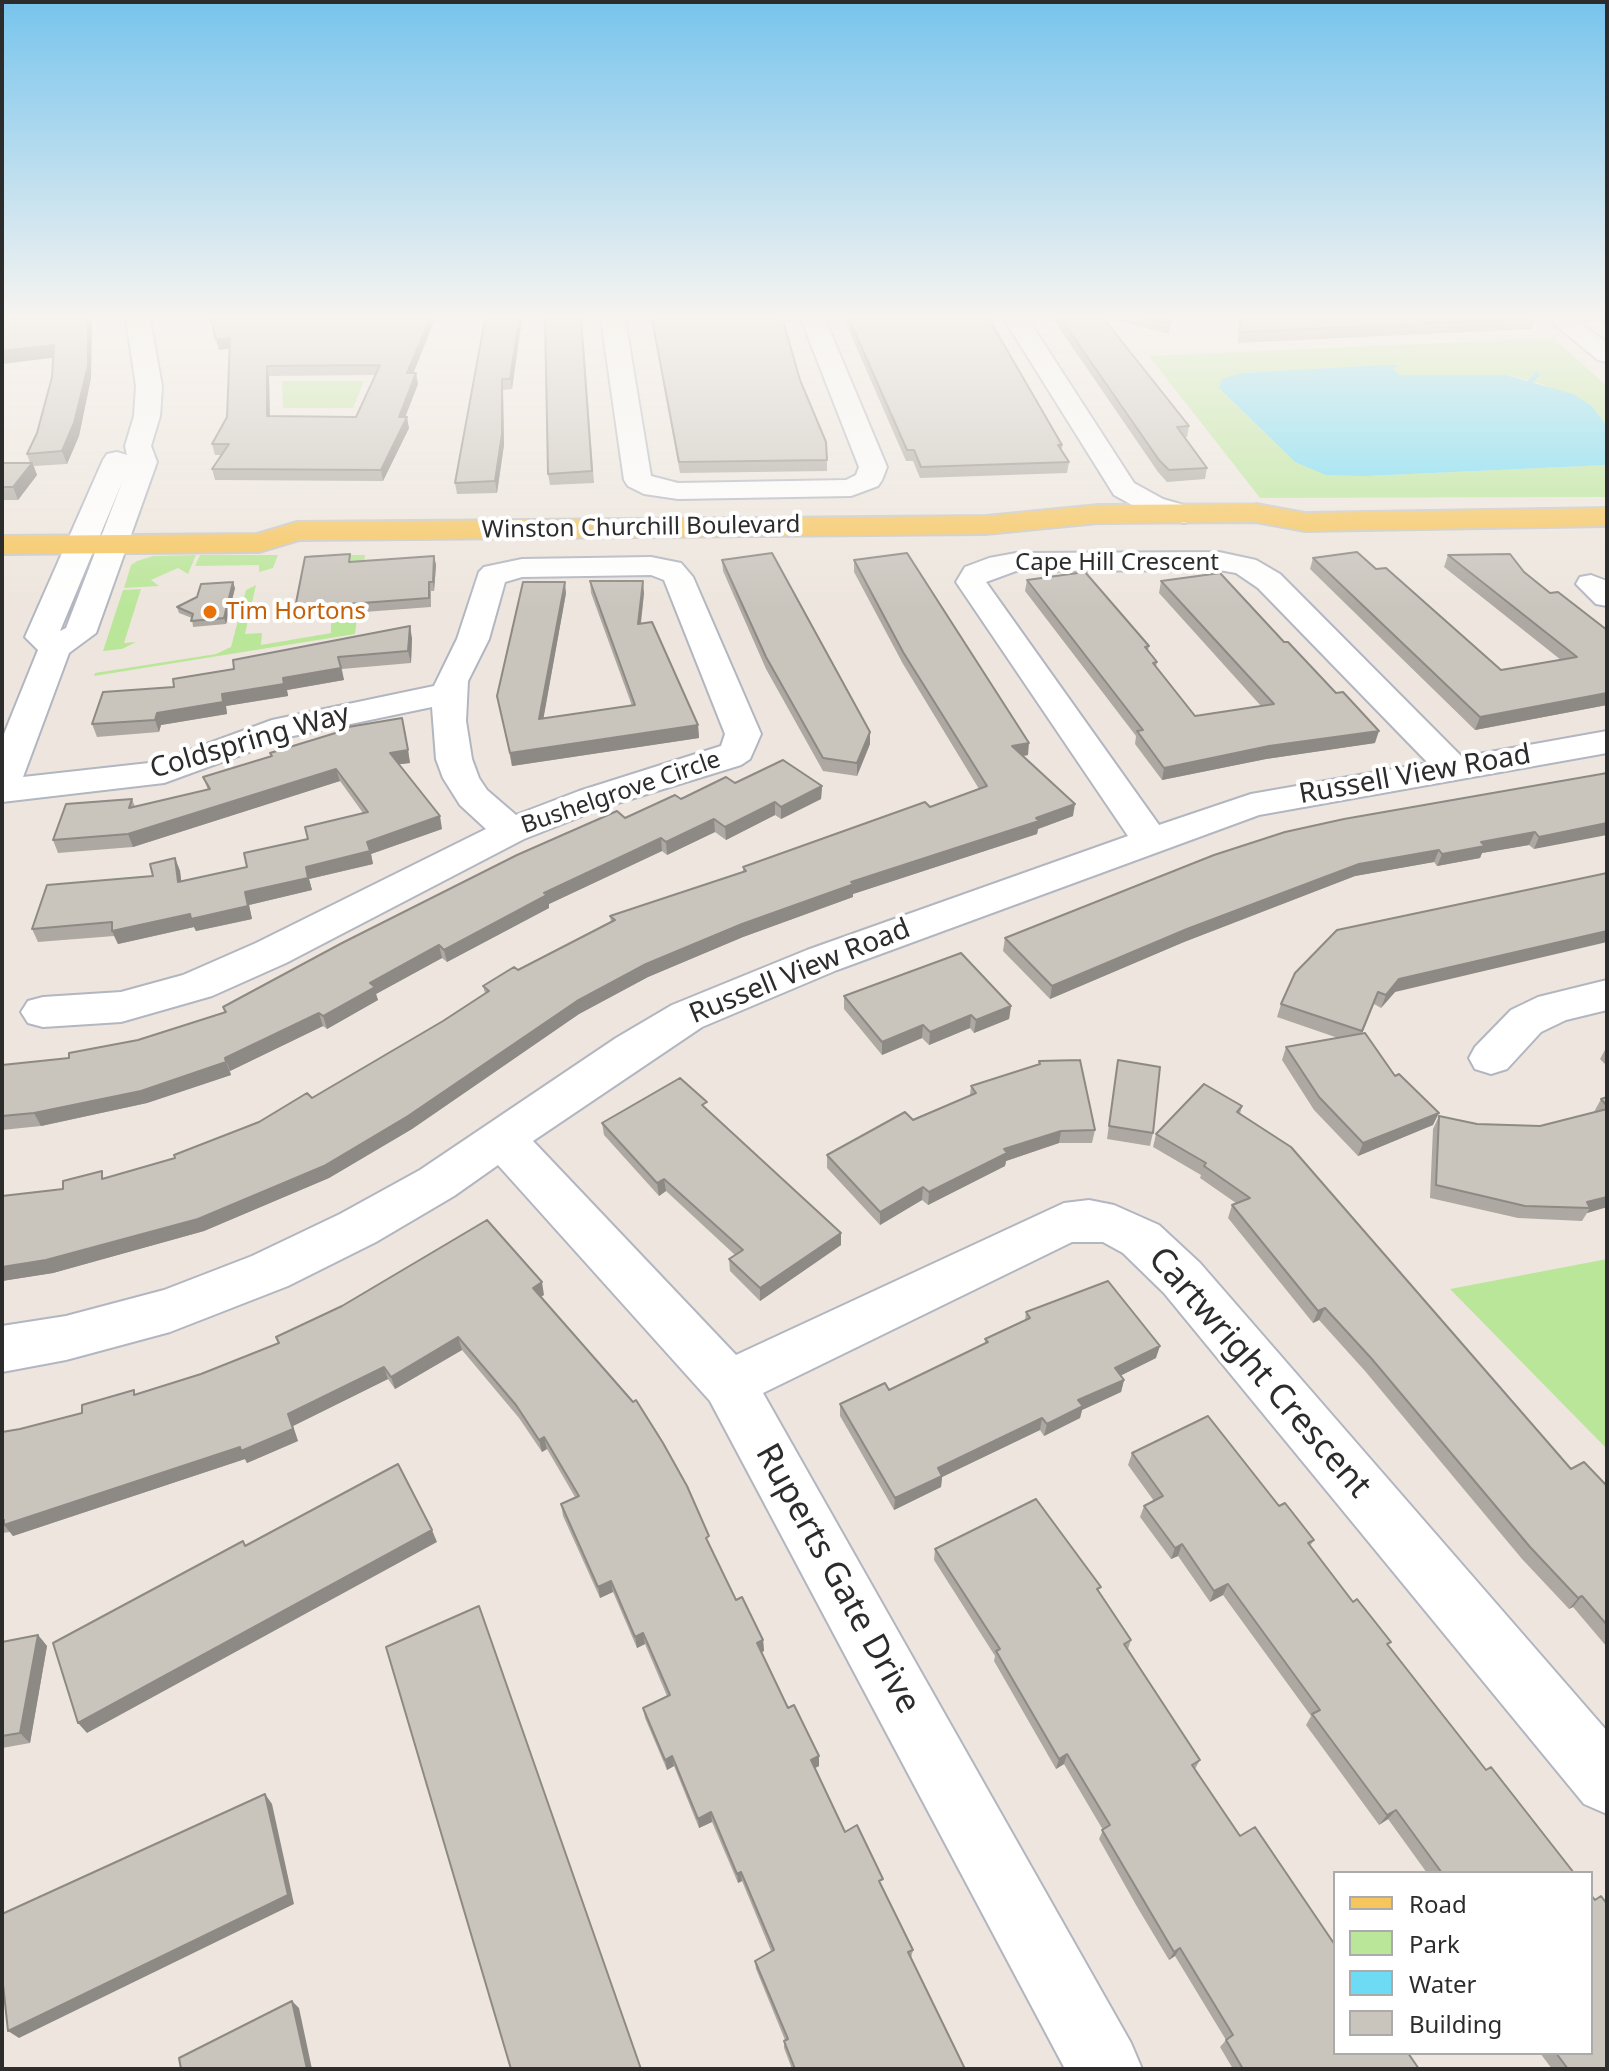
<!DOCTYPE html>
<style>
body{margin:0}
#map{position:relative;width:1609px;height:2071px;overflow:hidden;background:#eee6de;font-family:"Noto Sans",sans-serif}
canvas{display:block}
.frame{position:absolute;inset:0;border:4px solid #2c2c2c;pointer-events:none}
.legend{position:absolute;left:1333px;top:1871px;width:260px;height:184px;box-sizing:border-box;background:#fff;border:2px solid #ababab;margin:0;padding:10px 14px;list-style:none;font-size:24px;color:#2c2c2c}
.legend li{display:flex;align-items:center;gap:16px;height:40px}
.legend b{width:40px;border:2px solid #ababab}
</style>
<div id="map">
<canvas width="1609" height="2071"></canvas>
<div class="frame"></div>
<ul class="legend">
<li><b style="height:10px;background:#f6c55b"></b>Road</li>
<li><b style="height:22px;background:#bae699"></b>Park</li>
<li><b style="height:22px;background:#6edbf4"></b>Water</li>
<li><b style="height:22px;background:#c9c4bc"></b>Building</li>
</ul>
</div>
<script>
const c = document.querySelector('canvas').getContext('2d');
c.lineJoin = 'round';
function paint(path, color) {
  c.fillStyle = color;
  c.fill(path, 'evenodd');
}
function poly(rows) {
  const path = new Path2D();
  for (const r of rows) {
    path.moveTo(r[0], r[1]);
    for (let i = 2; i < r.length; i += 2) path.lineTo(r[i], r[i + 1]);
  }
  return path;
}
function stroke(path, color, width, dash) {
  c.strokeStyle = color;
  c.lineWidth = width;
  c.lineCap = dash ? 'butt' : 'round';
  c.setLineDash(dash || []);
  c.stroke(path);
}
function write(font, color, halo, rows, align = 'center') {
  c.font = font + ' "Noto Sans",sans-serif';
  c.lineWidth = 8;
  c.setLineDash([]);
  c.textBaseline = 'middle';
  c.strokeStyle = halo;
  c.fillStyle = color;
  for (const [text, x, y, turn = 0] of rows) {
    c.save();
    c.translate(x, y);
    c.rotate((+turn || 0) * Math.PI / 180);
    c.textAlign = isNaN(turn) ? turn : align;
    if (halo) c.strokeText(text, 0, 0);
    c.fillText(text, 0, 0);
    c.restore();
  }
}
const green = poly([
 [1553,338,1607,386,1607,426,1592,406,1539,383,1506,375,1400,375,1393,369,1396,365,1381,365,1241,373,1219,388,1295,462,1367,476,1607,465,1607,497,1260,498,1149,356],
 [282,381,364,381,353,408,283,408],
 [196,555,188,574,178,568,151,580,159,586,124,588,131,565,137,561,153,556],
 [200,555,278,555,273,568,259,572,259,565,195,566],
 [311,555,365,555,355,634,94,676,95,673,216,654,231,647,246,590,256,585,245,634,262,633,261,645,331,633,331,614,345,613,308,566],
 [141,589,124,643,136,642,122,649,103,651,123,590],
 [1607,1259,1607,1449,1450,1289]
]);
const water = poly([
 [1381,365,1398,365,1393,369,1400,375,1506,375,1573,394,1592,406,1607,426,1607,465,1367,476,1326,475,1295,462,1219,388,1222,379,1241,373]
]);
const stream = poly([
 [1524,390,1537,374]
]);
const minor = poly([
 [126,319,150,319,162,386,160,416,151,446,157,462,96,633,69,653,23,777,158,762,272,720,434,686,457,639,479,572,484,567,522,559,651,557,681,563,693,577,761,734,750,759,741,765,605,807,524,839,286,963,212,996,121,1022,43,1027,28,1023,21,1012,28,1001,43,997,121,992,183,975,256,943,486,829,460,805,443,778,436,759,432,707,293,736,164,783,2,802,2,739,38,650,25,637,103,460,107,454,117,452,127,455,125,446,134,416,136,386,126,319],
 [123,480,66,628,60,631,123,480],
 [651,575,664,580,725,734,721,746,579,791,516,815,487,790,479,778,472,759,466,721,468,681,489,639,505,582,522,577,651,575],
 [601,319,625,319,651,476,678,483,846,480,856,475,859,467,801,319,825,319,887,467,882,480,878,486,851,496,678,499,644,494,628,486,624,480,601,319],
 [1004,319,1028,319,1134,483,1163,499,1194,508,1198,514,1194,520,1184,523,1143,511,1114,495,1004,319],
 [1548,319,1575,319,1607,343,1607,362,1598,360,1548,319],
 [1219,552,1256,560,1280,574,1462,757,1607,731,1607,753,1259,815,837,970,702,1027,533,1141,736,1355,1064,1203,1089,1200,1114,1205,1159,1225,1200,1263,1607,1731,1607,1814,1584,1804,1164,1293,1123,1253,1103,1242,1072,1242,763,1393,1131,2043,1142,2069,1065,2069,710,1401,498,1165,454,1196,376,1242,288,1286,170,1332,66,1360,2,1372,2,1326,66,1316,164,1290,252,1256,340,1214,420,1170,616,1038,672,1005,807,950,1128,836,956,582,965,567,989,558,1016,553,1219,552],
 [1219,570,1236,573,1258,588,1428,763,1251,794,1159,825,986,582,1016,571,1219,570],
 [1591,575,1607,581,1607,606,1596,604,1576,584,1580,577,1591,575],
 [1607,980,1607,1010,1566,1020,1541,1032,1507,1069,1491,1074,1475,1069,1469,1058,1475,1047,1511,1010,1538,997,1607,980]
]);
const major = poly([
 [1256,504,1305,513,1607,508,1607,526,1305,531,1256,522,1098,523,986,534,299,540,259,552,2,554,2,536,257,534,297,522,986,516,1098,505,1256,504]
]);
const wall = poly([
 [2,319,92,319,91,378,79,436,67,464,34,466,37,475,18,500,2,500,2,463,30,463,27,454,37,433,52,377,53,357,2,364],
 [435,319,413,373,418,384,405,417,409,428,383,481,215,480,212,469,221,455,215,455,212,444,227,417,230,348,219,350],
 [375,375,356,417,270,416,269,376],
 [522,319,512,389,503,390,504,445,497,493,457,494,455,483],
 [582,319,594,483,550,485,548,474],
 [651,319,780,319,827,460,827,471,680,473],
 [844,319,989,319,1062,445,1062,451,1069,462,1067,473,920,478,913,461,906,461],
 [1053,319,1104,319,1189,426,1187,437,1184,437,1207,468,1205,479,1167,482,1158,472],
 [1110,319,1171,319,1169,334],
 [1239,319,1536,319,1532,329,1238,343],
 [1596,319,1607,319,1607,327],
 [1448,555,1524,572,1607,705,1475,730,1310,569,1313,558,1376,569,1501,670,1561,660,1444,567],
 [434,556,436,565,434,591,431,591,431,607,297,617,295,608,352,562],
 [722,560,870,744,857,776,823,771,766,669,723,571],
 [854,560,1028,755,1023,756,1073,816,1038,829,1037,834,853,894,853,897,743,937,648,977,579,1014,412,1129,329,1178,204,1231,53,1273,2,1281,2,1193,4,1196,63,1189,105,1178,175,1158,312,1098,443,1021,485,993,483,986,518,970,611,922,610,916,743,872,743,867,930,807,979,789,903,664,854,572],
 [1027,580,1149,646,1148,651,1157,662,1156,667,1195,716,1261,706,1159,593,1161,581,1375,743,1266,759,1162,780,1135,744,1136,736,1025,591],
 [590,581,644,593,641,624,698,725,699,738,512,766,500,708,566,593,543,719,632,706,591,593],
 [235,588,226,624,193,627,192,618,179,613,177,607],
 [412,638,411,663,342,669,344,680,287,690,288,696,226,706,227,714,161,725,159,732,97,737,92,724,174,687],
 [405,731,410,763,399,764,442,829,371,854,373,864,309,879,312,890,249,905,252,919,196,931,194,927,118,944,114,936,38,942,32,929,153,876,175,858,180,871,181,881,247,867,363,813,340,781,133,847,58,853,53,840,132,799,135,807,208,790,203,777,271,756,270,753],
 [1607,773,1534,849,1529,845,1482,853,1480,858,1437,866,1434,862,1355,876,1184,942,1050,999,1003,951,1005,938],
 [735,783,822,786,821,799,781,819,775,815,726,840,715,832,667,855,662,851,549,904,549,908,447,962,442,958,376,994,378,1000,327,1029,323,1026,230,1071,231,1075,147,1103,41,1126,2,1130,2,1065,69,1058,138,1040,224,1012,223,1007,625,818,681,799],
 [1295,973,1395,992,1381,1008,1374,1004,1362,1034,1433,1125,1358,1156,1314,1110,1282,1060,1286,1047,1338,1038,1277,1017,1281,1004],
 [844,996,1011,1006,1009,1019,974,1033,970,1028,929,1045,922,1038,882,1055,844,1009],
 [1607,1046,1607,1066,1600,1059],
 [1118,1060,1153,1133,1150,1146,1107,1139],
 [1039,1061,1095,1130,1092,1143,1059,1143,1006,1161,1005,1166,928,1205,922,1200,880,1225,827,1168,827,1155,970,1095,971,1086,1038,1065],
 [1607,1097,1607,1207,1587,1213,1582,1221,1518,1218,1430,1198,1433,1129,1439,1116,1477,1124,1540,1126,1594,1112,1601,1099],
 [1242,1106,1240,1114,1571,1469,1607,1486,1607,1647,1573,1607,1569,1609,1522,1559,1365,1371,1319,1320,1313,1323,1228,1218,1232,1205,1236,1203,1200,1178,1201,1175,1153,1147,1156,1134],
 [707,1110,841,1245,760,1301,730,1271,729,1259,735,1255,666,1191,659,1196,604,1135,602,1123],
 [544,1295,541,1297,710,1547,736,1600,763,1640,764,1651,762,1652,788,1708,819,1766,815,1768,845,1832,882,1886,913,1950,911,1958,965,2069,792,2069,784,2048,784,2041,785,2040,756,1969,755,1961,771,1951,742,1881,738,1883,712,1822,699,1828,674,1766,667,1770,645,1718,643,1708,667,1696,645,1644,637,1648,613,1592,600,1598,563,1516,561,1504,575,1497,547,1449,542,1452,519,1418,462,1350,395,1389,388,1379,293,1426,298,1441,247,1463,245,1459,13,1536,10,1532,2,1533,2,1432,20,1429,82,1413,137,1394],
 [1026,1312,1156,1358,1121,1375,1124,1380,1121,1392,1082,1410,1080,1418,1044,1436,1040,1430,942,1477,941,1487,894,1510,840,1416,840,1404,889,1390,985,1344,985,1339,1025,1321],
 [1132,1453,1279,1506,1314,1540,1310,1546,1353,1602,1486,1770,1574,1873,1427,1873,1388,1819,1379,1825,1306,1725,1311,1716,1223,1595,1210,1602,1178,1556,1171,1559,1140,1517,1144,1506,1154,1501,1128,1465],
 [935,1549,1099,1592,1131,1640,1128,1649,1200,1760,1195,1769,1240,1836,1419,2069,1233,2069,1220,2047,1226,2040,1175,1956,1169,1960,1136,1905,1099,1839,1103,1830,1064,1764,1056,1769,994,1661,995,1656,934,1560],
 [38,1635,47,1646,30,1743,2,1748,2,1642],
 [1540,2053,1591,2053,1607,2069,1552,2069]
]);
const shadedWall = poly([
 [88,319,92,319,91,378,79,436,67,464,62,451],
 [430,319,435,319,409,384,407,373],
 [519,319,522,319,512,389,510,379],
 [230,338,233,348,219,350,216,340],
 [54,345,58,357,2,364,2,351],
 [267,366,269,376,270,427,267,416],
 [416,373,418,384,401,428,399,417],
 [502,379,503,390,504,445,497,493,495,481],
 [407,417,409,428,383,481,381,470],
 [32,463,37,475,18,500,13,487],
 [434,556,436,565,434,591,433,582],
 [643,581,644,593,639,636,638,624],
 [233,582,235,588,226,624,224,618],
 [565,582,566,593,541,732,539,719],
 [410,626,412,638,411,663,408,651],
 [341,668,344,680,287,690,288,696,226,706,227,714,161,725,159,732,155,720,157,713,222,694,283,678],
 [1607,693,1607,705,1475,730,1480,717],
 [698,725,699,738,512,766,510,753],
 [405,731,410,763,393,765,390,753],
 [1379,731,1375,743,1266,759,1162,780,1164,768,1269,746],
 [870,732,870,744,857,776,857,763],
 [1029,743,1028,755,1010,758,1012,746],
 [336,769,340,781,133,847,128,834],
 [822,786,821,799,781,819,781,807],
 [775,802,775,815,726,840,725,827],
 [1075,804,1073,816,1038,829,1037,834,853,894,853,897,743,937,648,977,579,1014,412,1129,329,1178,204,1231,53,1273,2,1281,2,1267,577,1001,646,964,742,924,851,882],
 [440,816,442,829,371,854,373,864,309,879,312,890,249,905,252,919,196,931,194,927,118,944,112,931,245,892,367,842],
 [714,819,715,832,667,855,666,842],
 [1607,823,1607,835,1534,849,1539,837],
 [1535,832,1529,845,1482,853,1480,858,1437,866,1442,854,1481,842],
 [661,838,662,851,549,904,549,908,447,962,444,950,544,893],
 [1439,850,1434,862,1355,876,1184,942,1050,999,1052,986,1187,929,1359,864],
 [175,858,180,871,183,895,178,882],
 [1607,931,1607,942,1395,992,1381,1008,1386,995,1399,979],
 [439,945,442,958,376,994,378,1000,327,1029,323,1016,370,983],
 [1011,1006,1009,1019,974,1033,976,1020],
 [319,1013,323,1026,230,1071,225,1058],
 [971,1015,970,1028,929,1045,930,1032],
 [923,1025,922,1038,882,1055,882,1042],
 [226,1062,231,1075,147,1103,41,1126,34,1113],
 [1439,1113,1433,1125,1358,1156,1363,1143],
 [1061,1131,1059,1143,1006,1161,1005,1166,928,1205,929,1192,1004,1149],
 [664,1179,666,1191,659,1196,657,1183],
 [923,1187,922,1200,880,1225,880,1212],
 [1607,1197,1607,1207,1587,1213,1590,1208,1587,1202],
 [841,1233,841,1245,760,1301,760,1288],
 [542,1282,544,1295,535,1300,533,1288],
 [1325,1308,1319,1320,1313,1323,1318,1311],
 [458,1337,462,1350,395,1389,391,1377],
 [1160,1346,1156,1358,1112,1380,1115,1368],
 [384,1367,388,1379,293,1426,298,1441,247,1463,245,1459,13,1536,4,1525,288,1414],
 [1124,1380,1121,1392,1082,1410,1080,1418,1044,1436,1047,1424,1078,1400],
 [1042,1418,1040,1430,942,1477,941,1487,894,1510,895,1498,938,1468],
 [544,1437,547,1449,542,1452,539,1440],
 [432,1530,437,1542,87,1733,78,1723],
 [1182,1544,1178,1556,1171,1559,1175,1548],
 [611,1581,613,1592,600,1598,598,1587],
 [1228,1584,1223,1595,1210,1602,1214,1591],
 [1582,1596,1573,1607,1569,1609,1578,1598],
 [643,1633,645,1644,637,1648,635,1637],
 [38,1635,47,1646,30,1743,20,1733],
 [763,1640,764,1651,758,1654,757,1643],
 [1067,1754,1064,1764,1056,1769,1059,1759],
 [672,1756,674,1766,667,1770,665,1760],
 [819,1756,819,1766,811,1770,811,1760],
 [265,1794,272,1804,294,1904,19,2038,8,2031],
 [1396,1810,1388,1819,1379,1825,1387,1815],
 [711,1812,712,1822,699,1828,698,1819],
 [741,1872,742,1881,738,1883,737,1874],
 [1180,1948,1175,1956,1169,1960,1174,1952],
 [292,2001,299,2008,312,2069,307,2069]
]);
const building = poly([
 [2,319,88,319,88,366,74,423,62,451,27,454,37,433,52,377,54,345,2,351,2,319],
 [211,319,430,319,407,373,416,373,399,417,407,417,381,470,212,469,229,444,212,444,227,417,230,338,216,340,211,319],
 [380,365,356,417,267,416,267,366,380,365],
 [485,319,519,319,510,379,502,379,502,434,495,481,455,483,485,319],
 [545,319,581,319,592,471,548,474,545,319],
 [652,319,780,319,781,324,784,324,800,380,826,442,827,460,679,462,652,319],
 [849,319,989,319,1062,445,1058,445,1069,462,921,467,914,450,907,450,849,319],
 [1061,319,1104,319,1189,426,1177,427,1207,468,1169,470,1159,460,1061,319],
 [1151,319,1171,319,1170,324,1151,319],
 [1240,319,1523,319,1240,332,1240,319],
 [2,463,32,463,13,487,2,487,2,463],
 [1357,552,1376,569,1386,568,1501,670,1577,657,1448,555,1510,554,1524,572,1550,593,1558,592,1607,630,1607,693,1480,717,1313,558,1357,552],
 [772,553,870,732,857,763,823,758,766,657,722,560,772,553],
 [907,553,1029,743,1012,746,1075,804,1036,818,1039,821,851,882,854,884,742,924,646,964,577,1001,408,1116,324,1166,198,1219,46,1260,2,1267,2,1196,63,1189,63,1181,102,1171,102,1179,175,1158,174,1155,259,1122,307,1093,312,1098,443,1021,489,991,483,986,514,967,518,970,615,920,610,916,746,871,743,867,925,802,930,807,987,786,903,652,854,560,907,553],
 [350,554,349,562,434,556,433,582,429,582,429,598,295,608,305,557,350,554],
 [1085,572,1149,646,1145,647,1157,662,1153,663,1195,716,1274,704,1161,581,1220,573,1284,642,1288,642,1336,693,1343,692,1379,731,1269,746,1164,768,1137,731,1143,730,1027,580,1085,572],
 [590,581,643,581,638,624,652,622,698,725,510,753,497,696,523,582,565,582,539,719,635,705,590,581],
 [233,582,224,618,191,621,193,614,177,607,197,597,201,584,233,582],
 [410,626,408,651,338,657,341,668,283,678,284,684,222,694,223,702,157,713,155,720,92,724,103,692,174,687,173,679,234,669,233,660,410,626],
 [402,718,408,750,390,753,440,816,367,842,370,851,306,867,308,878,245,892,248,906,191,919,190,914,112,931,112,922,32,929,47,885,153,876,150,864,175,858,178,882,247,867,244,853,308,839,305,827,368,812,336,769,128,834,53,840,66,804,132,799,129,808,210,789,203,777,272,756,270,753,342,731,342,728,402,718],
 [783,760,822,786,781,807,775,802,725,827,714,819,666,842,661,838,544,893,547,895,444,950,439,945,370,983,375,987,323,1016,319,1013,225,1058,226,1062,141,1091,34,1113,2,1116,2,1065,69,1058,69,1053,138,1040,226,1012,223,1007,342,943,517,855,617,811,625,818,675,795,681,799,726,777,735,783,783,760],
 [1607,773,1607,823,1539,837,1535,832,1481,842,1485,846,1442,854,1439,850,1359,864,1187,929,1052,986,1005,938,1214,855,1285,832,1344,819,1607,773],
 [1607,873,1607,931,1399,979,1386,995,1378,992,1362,1031,1281,1004,1295,973,1337,930,1607,873],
 [961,953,1011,1006,976,1020,971,1015,930,1032,923,1025,882,1042,844,996,961,953],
 [1365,1033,1395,1076,1399,1074,1439,1113,1363,1143,1319,1097,1286,1047,1365,1033],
 [1080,1060,1095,1130,1061,1131,1004,1149,1007,1153,929,1192,923,1187,880,1212,827,1155,905,1112,913,1120,976,1093,971,1086,1040,1064,1039,1061,1080,1060],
 [1118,1060,1160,1067,1153,1133,1109,1126,1118,1060],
 [680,1078,707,1102,702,1105,841,1233,760,1288,729,1259,743,1250,664,1179,657,1183,602,1123,680,1078],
 [1204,1084,1242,1106,1237,1112,1291,1147,1571,1469,1584,1462,1607,1486,1607,1625,1582,1596,1578,1598,1530,1547,1371,1358,1325,1308,1318,1311,1232,1205,1250,1198,1204,1166,1206,1163,1156,1134,1204,1084],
 [1607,1097,1607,1106,1601,1099,1607,1097],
 [1607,1109,1607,1197,1587,1202,1590,1208,1525,1206,1436,1185,1439,1116,1477,1124,1540,1126,1607,1109],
 [487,1220,542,1282,533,1288,633,1402,636,1400,663,1443,687,1486,709,1536,706,1538,736,1600,742,1597,763,1640,757,1643,788,1708,794,1705,819,1756,811,1760,845,1832,857,1825,883,1879,879,1881,913,1950,908,1952,965,2069,795,2069,784,2041,788,2039,755,1961,774,1950,741,1872,737,1874,711,1812,698,1819,672,1756,665,1760,643,1708,670,1695,643,1633,635,1637,611,1581,598,1587,561,1504,579,1496,544,1437,539,1440,516,1405,458,1337,391,1377,384,1367,288,1414,293,1429,241,1451,240,1447,4,1525,4,1520,2,1520,2,1432,20,1429,82,1413,82,1405,134,1390,134,1395,201,1374,279,1343,276,1337,342,1306,487,1220],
 [1108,1281,1160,1346,1115,1368,1124,1380,1078,1400,1083,1406,1047,1424,1042,1418,938,1468,942,1476,895,1498,840,1404,885,1383,889,1390,988,1342,985,1339,1030,1318,1026,1312,1108,1281],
 [1208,1416,1279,1506,1285,1503,1314,1540,1308,1543,1353,1602,1357,1599,1391,1642,1387,1644,1486,1770,1491,1767,1574,1873,1442,1873,1396,1810,1387,1815,1312,1714,1320,1710,1228,1584,1214,1591,1182,1544,1175,1548,1144,1506,1163,1496,1132,1453,1208,1416],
 [398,1464,432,1530,78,1723,53,1643,243,1541,245,1546,398,1464],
 [1036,1499,1101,1587,1097,1589,1131,1640,1124,1644,1200,1760,1192,1765,1240,1836,1255,1827,1335,1945,1335,2053,1408,2053,1419,2069,1243,2069,1226,2040,1233,2035,1180,1948,1174,1952,1102,1830,1110,1825,1067,1754,1059,1759,996,1651,1000,1649,935,1549,1036,1499],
 [479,1606,641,2069,511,2069,386,1647,479,1606],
 [38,1635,20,1733,2,1736,2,1642,38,1635],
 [265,1794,288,1895,8,2031,2,1975,2,1914,265,1794],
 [1591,1895,1595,1900,1601,1896,1607,1904,1607,2069,1568,2069,1556,2053,1591,2053,1591,1895],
 [292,2001,307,2069,181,2069,179,2058,292,2001]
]);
const markers = [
 [210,612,8,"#e8710a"]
];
const farStreetnames = [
 ["Winston Churchill Boulevard",641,528,-1],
 ["Cape Hill Crescent",1117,563],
 ["Bushelgrove Circle",621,793,-19]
];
const farFoodnames = [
 ["Tim Hortons",226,612]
];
const streetNames = [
 ["Coldspring Way",250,742,-16],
 ["Russell View Road",1415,775,-10],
 ["Russell View Road",800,972,-22]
];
const nearStreetnames = [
 ["Cartwright Crescent",1259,1373,49],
 ["Ruperts Gate Drive",837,1579,61]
];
paint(green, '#bae699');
paint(water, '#6edbf4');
stroke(stream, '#6edbf4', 5);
stroke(minor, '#b2b6c0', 4);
stroke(major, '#c8c8c8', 4);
paint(minor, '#fff');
paint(major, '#f6c55b');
paint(wall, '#ada9a2');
paint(shadedWall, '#8d8984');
paint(building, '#c9c4bc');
stroke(building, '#8d8984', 2);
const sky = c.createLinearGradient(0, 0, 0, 609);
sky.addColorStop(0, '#77c4ed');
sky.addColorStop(0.52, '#f7f4f0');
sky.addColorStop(1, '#f7f4f000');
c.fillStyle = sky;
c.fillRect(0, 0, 1609, 609);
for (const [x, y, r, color] of markers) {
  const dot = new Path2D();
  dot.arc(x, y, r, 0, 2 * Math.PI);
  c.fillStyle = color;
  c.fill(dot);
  stroke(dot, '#fff', 3);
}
write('24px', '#2c2c2c', '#fff', farStreetnames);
write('24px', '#c56008', '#fff', farFoodnames, 'left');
write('28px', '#2c2c2c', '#fff', streetNames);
write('34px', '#2c2c2c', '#fff', nearStreetnames);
</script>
